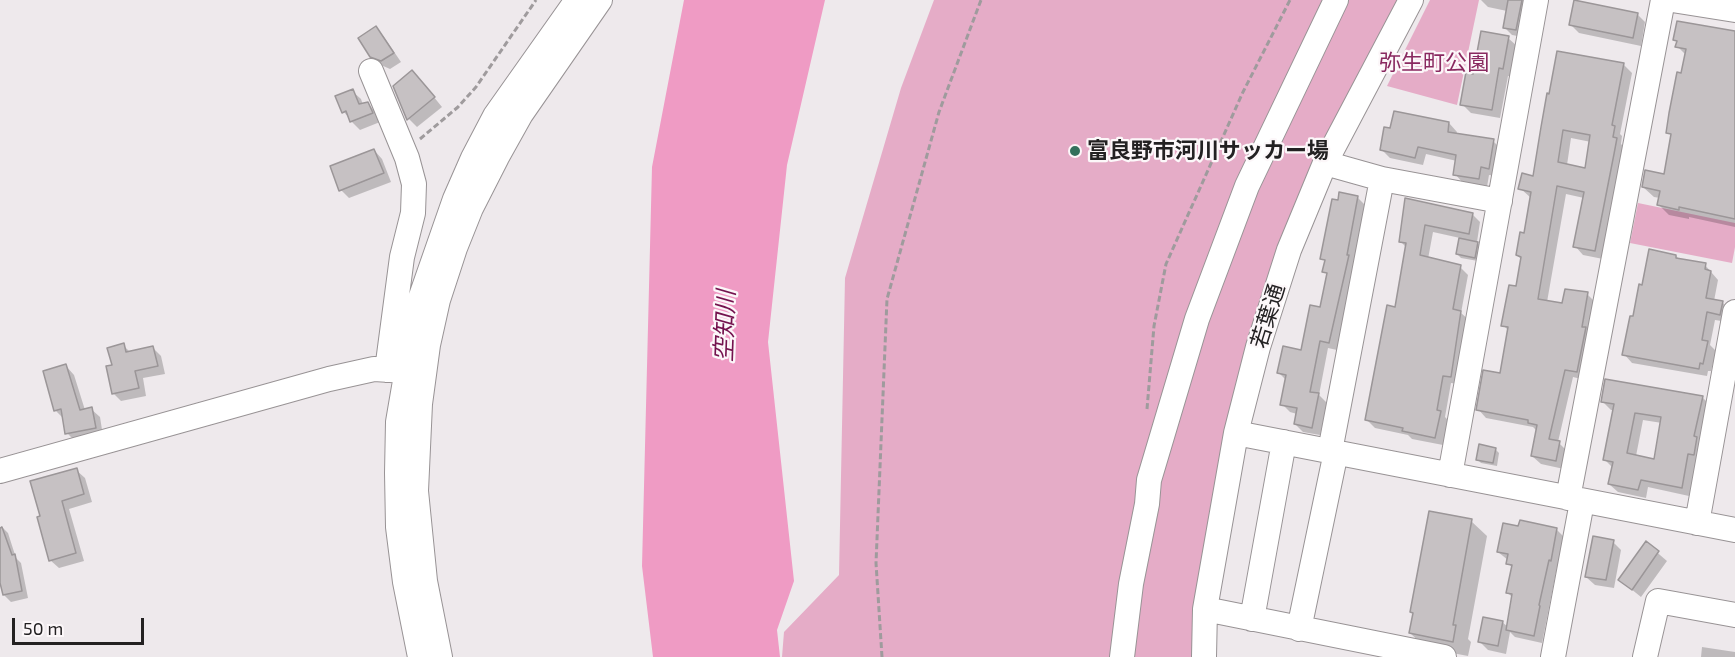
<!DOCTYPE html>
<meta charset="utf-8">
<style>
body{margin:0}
#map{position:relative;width:1735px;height:657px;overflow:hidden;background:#eee9ec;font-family:"Exo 2",sans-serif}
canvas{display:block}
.scale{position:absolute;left:12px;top:618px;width:132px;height:27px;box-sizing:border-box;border:3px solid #232122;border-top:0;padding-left:8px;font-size:18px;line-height:21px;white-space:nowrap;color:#232122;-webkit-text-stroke:4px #fcf7f9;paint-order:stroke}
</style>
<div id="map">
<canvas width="1735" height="657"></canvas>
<div class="scale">50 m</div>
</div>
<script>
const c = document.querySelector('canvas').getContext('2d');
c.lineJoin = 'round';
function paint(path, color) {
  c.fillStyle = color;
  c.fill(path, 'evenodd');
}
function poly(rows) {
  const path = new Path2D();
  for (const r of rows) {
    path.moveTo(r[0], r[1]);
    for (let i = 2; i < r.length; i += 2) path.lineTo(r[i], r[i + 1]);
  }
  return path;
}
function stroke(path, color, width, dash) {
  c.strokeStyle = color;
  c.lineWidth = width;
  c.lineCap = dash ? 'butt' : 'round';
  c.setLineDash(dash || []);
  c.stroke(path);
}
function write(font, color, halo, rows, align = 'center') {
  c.font = font + ' "Exo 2","Noto Sans JP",sans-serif';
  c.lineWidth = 4.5;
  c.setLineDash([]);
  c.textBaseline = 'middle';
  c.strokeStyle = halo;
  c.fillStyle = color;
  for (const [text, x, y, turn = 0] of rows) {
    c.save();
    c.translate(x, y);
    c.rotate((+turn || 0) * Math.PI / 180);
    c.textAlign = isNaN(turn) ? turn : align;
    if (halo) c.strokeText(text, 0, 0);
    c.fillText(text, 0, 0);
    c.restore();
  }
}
const green = poly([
 [934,0,1411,0,1325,163,1258,347,1204,657,782,657,784,632,839,575,845,278,901,88],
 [1430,0,1479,0,1457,105,1387,86],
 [1638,203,1735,223,1735,247,1732,263,1630,243]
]);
const water = poly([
 [684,0,825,0,787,165,768,342,794,581,777,630,780,657,653,657,642,566,652,167]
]);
const shadow = poly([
 [1481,0,1533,0,1523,37,1512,35,1504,27,1507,11,1488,7],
 [1637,14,1645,22,1641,46,1579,33,1571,25],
 [376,28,384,37,401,62,390,69,381,65,371,56],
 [1735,33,1735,227,1689,217,1689,219,1669,215,1658,204,1660,198,1654,197,1643,187,1665,175,1672,136,1668,132,1686,55,1677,46,1678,42,1675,40],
 [1508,38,1517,46,1511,77,1508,76,1500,118,1471,113,1462,104,1474,75],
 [1623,64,1632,73,1620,134,1622,136,1621,144,1625,148,1603,259,1583,255,1575,246,1584,198,1566,194,1547,302,1564,305,1587,294,1595,302,1585,380,1573,377,1558,442,1567,451,1564,469,1541,464,1532,456,1537,431,1533,427,1486,418,1478,409,1501,375,1509,331,1503,325,1517,288,1522,260,1517,255,1525,235,1531,198,1520,188,1534,177,1542,128],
 [1571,138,1591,142,1586,170,1567,165],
 [420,80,442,107,417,127,409,119,394,86],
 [352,91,361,99,363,105,368,104,376,112,380,122,360,130,352,122,344,112],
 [1449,123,1457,132,1456,135,1493,141,1501,149,1497,176,1489,175,1487,187,1463,183,1455,174,1457,161,1426,154,1423,165,1390,158,1381,149],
 [374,150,382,159,391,182,349,198,341,190],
 [1357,197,1365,205,1337,350,1328,348,1319,395,1327,403,1320,435,1303,432,1295,424,1297,414,1290,412,1282,404,1287,381,1279,373,1302,352,1321,308,1328,275,1324,271,1326,262,1322,258,1339,202],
 [1406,200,1472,214,1480,222,1477,242,1481,247,1478,261,1461,258,1457,254,1460,238,1433,232,1428,259,1460,267,1468,275,1461,313,1469,320,1458,384,1451,383,1445,417,1448,420,1443,445,1412,439,1408,435,1375,428,1367,420,1397,308,1407,248,1400,241],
 [1676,256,1680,260,1705,265,1718,280,1714,301,1723,303,1731,311,1728,322,1715,320,1710,345,1716,351,1711,371,1708,371,1707,376,1632,363,1624,354,1643,287],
 [123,345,130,352,153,348,161,356,165,374,143,378,146,396,121,401,113,393],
 [66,366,74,375,85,410,91,409,100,417,103,436,75,441,67,433,64,419,55,410],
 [1702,397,1710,405,1689,496,1648,487,1646,498,1618,492,1609,484,1613,468,1605,460,1614,410,1611,410,1602,401],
 [1643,420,1662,423,1655,460,1636,456],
 [1495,449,1499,453,1497,466,1481,463,1477,459],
 [76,470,85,478,92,502,69,509,84,561,59,568,50,560,39,518],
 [1471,521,1487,536,1468,639,1471,642,1468,656,1426,648,1410,633],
 [1,526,8,533,16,558,21,563,28,598,11,602,4,595,0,575],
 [1557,530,1565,538,1559,568,1557,567,1542,643,1515,637,1510,632,1506,654,1488,650,1480,642,1502,622,1508,627,1513,598,1507,592,1513,568,1507,563,1508,560,1498,552],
 [1613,542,1621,550,1614,588,1595,585,1586,577],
 [1646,543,1667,561,1641,597,1620,580],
 [1702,647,1735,652,1735,657,1701,657]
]);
const building = poly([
 [1508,0,1522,0,1516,30,1503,28,1508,0],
 [1574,0,1638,13,1633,38,1569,25,1574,0],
 [1677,21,1735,31,1735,219,1679,207,1679,210,1657,205,1660,191,1642,187,1645,170,1664,174,1671,134,1666,133,1669,113,1677,72,1681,73,1686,49,1675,47,1677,41,1673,40,1677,21],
 [376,26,394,53,381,61,370,57,358,38,376,26],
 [1481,31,1509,36,1503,69,1499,68,1492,110,1460,105,1466,72,1473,74,1481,31],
 [1557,51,1624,63,1612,125,1615,126,1613,137,1617,138,1614,154,1595,251,1573,247,1584,192,1557,186,1538,299,1562,303,1565,289,1588,292,1582,327,1586,327,1577,372,1565,370,1549,439,1560,441,1556,461,1531,456,1537,425,1528,423,1528,420,1476,410,1483,370,1500,373,1508,327,1501,326,1509,285,1516,286,1521,257,1516,255,1520,232,1524,233,1531,192,1518,189,1522,173,1533,176,1541,127,1547,93,1549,94,1557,51],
 [1563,130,1590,135,1585,168,1558,162,1563,130],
 [412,70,435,97,407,120,393,86,412,70],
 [353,89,359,104,368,102,373,113,350,122,346,111,342,113,335,96,353,89],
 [1394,111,1449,122,1448,132,1494,139,1489,169,1481,167,1479,179,1453,175,1456,155,1418,147,1415,158,1380,150,1384,127,1390,128,1394,111],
 [374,149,384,173,339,191,330,166,374,149],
 [1339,192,1358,196,1347,255,1349,255,1329,343,1320,341,1310,392,1319,393,1312,428,1294,424,1297,408,1280,405,1286,375,1277,373,1283,346,1301,350,1310,305,1320,307,1327,273,1322,272,1325,260,1320,259,1332,199,1338,200,1339,192],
 [1405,198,1473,213,1469,234,1425,225,1420,255,1461,265,1453,309,1461,311,1451,377,1443,376,1437,410,1441,411,1435,438,1402,431,1403,428,1365,420,1387,305,1395,307,1406,243,1399,242,1405,198],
 [1459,238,1478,242,1475,258,1456,254,1459,238],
 [1649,249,1676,255,1676,258,1706,263,1705,269,1711,271,1706,298,1723,301,1720,315,1707,312,1702,340,1708,341,1703,364,1700,363,1699,369,1622,355,1630,316,1633,316,1639,284,1642,285,1649,249],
 [124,343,126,352,153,346,158,366,135,371,139,388,112,394,106,366,112,365,107,348,124,343],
 [66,364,80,410,92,407,96,428,65,434,61,409,54,411,43,371,66,364],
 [1605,379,1703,396,1694,436,1697,437,1694,455,1688,454,1682,488,1641,480,1638,490,1608,484,1613,462,1603,460,1614,404,1601,402,1605,379],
 [1635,413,1661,417,1654,459,1627,453,1635,413],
 [1479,444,1496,448,1493,463,1476,460,1479,444],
 [77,468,84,494,62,501,76,553,49,561,37,517,40,516,30,481,77,468],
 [1429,511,1472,519,1453,625,1456,625,1453,642,1409,633,1413,613,1410,612,1429,511],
 [1520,520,1557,528,1551,561,1549,560,1539,605,1540,606,1534,636,1506,630,1512,594,1506,593,1512,565,1506,564,1508,554,1497,552,1503,523,1518,526,1520,520],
 [2,527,12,555,15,554,22,591,3,595,0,583,0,528,2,527],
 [1593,536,1614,540,1606,580,1585,577,1593,536],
 [1646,541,1659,551,1632,590,1618,580,1646,541],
 [1483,617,1503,621,1498,646,1478,642,1483,617]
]);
const path = poly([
 [420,139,458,107,476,87,536,0],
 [1147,409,1154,326,1166,264,1243,92,1290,0],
 [882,657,876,563,887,299,939,112,981,0]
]);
const minor = poly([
 [1672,0,1735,10],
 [371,71,407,158,414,184,413,213,402,257,387,370],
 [1325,163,1382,179,1500,201],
 [1236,433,1735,530],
 [1330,451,1382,179],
 [0,471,329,379,374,369,406,371],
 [1450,475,1536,0],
 [1568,498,1663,0],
 [1697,523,1735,312],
 [1205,609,1444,657],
 [1252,619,1284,442],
 [1299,629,1336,452],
 [420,657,405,582,398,527,397,473,398,422,418,305,455,199,473,158,495,116,577,0],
 [440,657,425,581,416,491,420,404,428,345,438,300,455,248,471,208,497,157,521,114,600,0],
 [1122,657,1131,584,1147,504,1149,480,1197,319,1247,186,1336,0],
 [1204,657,1205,609,1236,433,1258,347,1289,250,1325,163,1411,0],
 [1553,657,1582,502],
 [1645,657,1658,601,1735,615]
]);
const markers = [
 [1075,151,6,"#33705c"]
];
const parkNames = [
 ["弥生町公園",1434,63]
];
const poiNames = [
 ["富良野市河川サッカー場",1087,151]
];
const streetNames = [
 ["若葉通",1268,316,-73]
];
const waterNames = [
 ["空知川",725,326,-88]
];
paint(green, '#e5acc7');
paint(water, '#ef9bc4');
paint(shadow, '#0003');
paint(building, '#c6c1c3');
stroke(building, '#9b9698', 1.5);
stroke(minor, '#989395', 26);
stroke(path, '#9f9b9d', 3, [6, 3]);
stroke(minor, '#fff', 24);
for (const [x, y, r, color] of markers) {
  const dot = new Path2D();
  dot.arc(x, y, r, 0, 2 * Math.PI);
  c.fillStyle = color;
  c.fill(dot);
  stroke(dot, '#fcf7f9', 2);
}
write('22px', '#892960', '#fcf7f9', parkNames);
write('bold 22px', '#232122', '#fcf7f9', poiNames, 'left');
write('22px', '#232122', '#fcf7f9', streetNames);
write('italic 24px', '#74124e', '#fcf7f9', waterNames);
</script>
